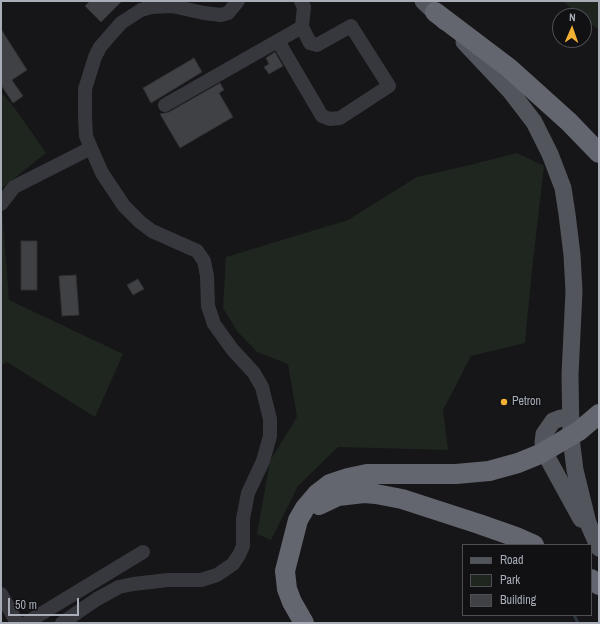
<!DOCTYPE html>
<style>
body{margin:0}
#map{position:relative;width:600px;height:624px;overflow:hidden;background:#161618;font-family:"Archivo Narrow",sans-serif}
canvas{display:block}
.frame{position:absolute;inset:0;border:2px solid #a8adb8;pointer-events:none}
.legend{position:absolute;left:462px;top:544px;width:130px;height:72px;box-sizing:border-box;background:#111113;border:1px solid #4d4f55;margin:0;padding:5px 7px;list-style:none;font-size:12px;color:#a8adb8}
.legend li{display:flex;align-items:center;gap:8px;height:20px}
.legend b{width:20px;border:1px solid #4d4f55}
.north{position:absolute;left:552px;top:8px;width:40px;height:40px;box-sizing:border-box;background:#111113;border:1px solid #4d4f55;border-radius:50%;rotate:2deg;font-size:11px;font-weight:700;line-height:16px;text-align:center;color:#a8adb8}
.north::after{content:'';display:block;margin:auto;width:14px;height:18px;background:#f2b134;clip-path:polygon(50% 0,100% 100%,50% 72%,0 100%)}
.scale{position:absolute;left:8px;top:598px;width:71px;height:18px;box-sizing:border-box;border:2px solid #a8adb8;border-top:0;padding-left:5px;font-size:12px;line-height:14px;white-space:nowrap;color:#a8adb8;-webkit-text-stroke:3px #111113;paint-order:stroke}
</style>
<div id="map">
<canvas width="600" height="624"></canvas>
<div class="frame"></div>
<ul class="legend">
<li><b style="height:5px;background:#53555c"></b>Road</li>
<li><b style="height:11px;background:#1e261f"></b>Park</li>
<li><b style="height:11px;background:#404145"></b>Building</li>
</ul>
<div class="north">N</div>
<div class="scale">50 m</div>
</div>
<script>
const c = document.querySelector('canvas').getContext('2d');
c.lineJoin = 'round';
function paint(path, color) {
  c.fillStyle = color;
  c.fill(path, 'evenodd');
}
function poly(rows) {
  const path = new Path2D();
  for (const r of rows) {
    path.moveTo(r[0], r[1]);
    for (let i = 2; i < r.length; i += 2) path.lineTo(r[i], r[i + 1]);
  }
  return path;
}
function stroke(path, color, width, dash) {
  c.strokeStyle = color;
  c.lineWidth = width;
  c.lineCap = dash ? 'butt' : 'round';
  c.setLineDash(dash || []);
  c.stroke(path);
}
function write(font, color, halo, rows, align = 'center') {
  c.font = font + ' "Archivo Narrow",sans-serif';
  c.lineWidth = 3;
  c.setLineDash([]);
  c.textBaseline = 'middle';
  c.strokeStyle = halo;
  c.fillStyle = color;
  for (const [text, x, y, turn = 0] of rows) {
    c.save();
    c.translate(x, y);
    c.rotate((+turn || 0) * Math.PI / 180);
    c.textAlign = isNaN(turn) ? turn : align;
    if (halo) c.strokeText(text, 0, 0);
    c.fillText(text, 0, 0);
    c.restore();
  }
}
const green = poly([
 [562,1,599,1,599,30,584,19,584,16,581,16],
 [1,92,16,110,46,153,1,189],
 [517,153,544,166,532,270,525,343,471,356,443,410,448,450,338,447,298,486,271,540,257,534,270,461,297,417,288,364,257,352,237,331,223,308,226,257,348,220,417,177,470,165],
 [1,197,9,300,123,354,95,417,7,362,1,365]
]);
const stream = poly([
 [574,615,578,623]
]);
const building = poly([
 [90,1,122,1,101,22,85,6,90,1],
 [1,29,27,70,12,80,23,96,13,103,1,85,1,29],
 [275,52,283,66,269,74,264,67,269,64,266,58,275,52],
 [194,58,202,72,151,103,143,88,194,58],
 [220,83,224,90,219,93,233,117,180,148,160,114,169,112,220,83],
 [21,241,37,241,37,290,21,290,21,241],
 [76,275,79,315,62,316,59,276,76,275],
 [138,279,144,289,133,295,127,285,138,279]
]);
const minor = poly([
 [278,41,322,116,330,119,340,118,389,86,351,26,317,45,310,43,302,27],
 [165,105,302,27,304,7,301,1],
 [1,204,14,187,91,148],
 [1,594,17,623],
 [26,623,143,552],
 [62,623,97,599,119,587,133,584,168,580,201,580,217,575,233,564,239,555,243,546,243,519,248,493,263,461,270,436,270,419,262,387,254,373,232,349,214,324,208,306,207,276,204,261,197,251,152,231,140,222,124,206,102,173,91,148,86,136,85,116,85,89,95,57,100,47,121,23,141,10,151,7,172,6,204,13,221,15,228,13,238,1]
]);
const major = poly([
 [423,1,445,22],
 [464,42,511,92,534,122,550,154,563,188,567,214,572,255,574,291,570,375,571,438,575,470,588,523,599,548],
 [571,418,561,418,553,421,544,434,543,443,547,457,581,519]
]);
const highway = poly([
 [435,12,509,68,569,122,599,153],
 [319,505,338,496,364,493,376,494,402,499,479,524,516,537,534,545],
 [591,579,599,585],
 [304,623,292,602,287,589,285,571,298,520,305,508,317,494,330,484,348,478,367,474,456,474,489,471,518,463,540,454,579,431,599,414]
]);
const markers = [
 [504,402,4,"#f2b134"]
];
const poiNames = [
 ["Petron",512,402]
];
paint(green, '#1e261f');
stroke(stream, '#2c353c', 3);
paint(building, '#404145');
stroke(building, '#303034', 1);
stroke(minor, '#37383d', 14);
stroke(major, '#53555c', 17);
stroke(highway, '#63666e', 20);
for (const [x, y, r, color] of markers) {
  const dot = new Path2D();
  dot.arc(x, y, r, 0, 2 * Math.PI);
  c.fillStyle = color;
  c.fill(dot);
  stroke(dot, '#111113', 1.5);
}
write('12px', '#a8adb8', '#111113', poiNames, 'left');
</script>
